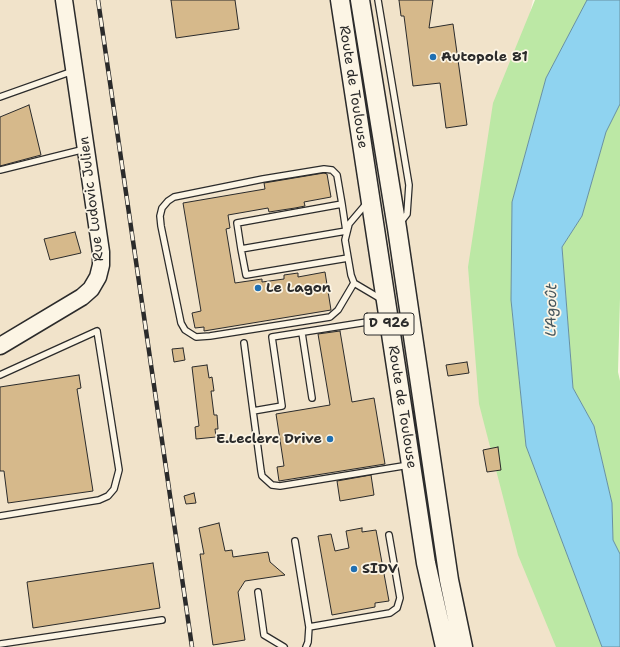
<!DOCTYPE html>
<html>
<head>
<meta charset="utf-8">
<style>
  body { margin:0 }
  canvas { display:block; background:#fcf5e5 }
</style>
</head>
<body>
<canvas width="620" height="647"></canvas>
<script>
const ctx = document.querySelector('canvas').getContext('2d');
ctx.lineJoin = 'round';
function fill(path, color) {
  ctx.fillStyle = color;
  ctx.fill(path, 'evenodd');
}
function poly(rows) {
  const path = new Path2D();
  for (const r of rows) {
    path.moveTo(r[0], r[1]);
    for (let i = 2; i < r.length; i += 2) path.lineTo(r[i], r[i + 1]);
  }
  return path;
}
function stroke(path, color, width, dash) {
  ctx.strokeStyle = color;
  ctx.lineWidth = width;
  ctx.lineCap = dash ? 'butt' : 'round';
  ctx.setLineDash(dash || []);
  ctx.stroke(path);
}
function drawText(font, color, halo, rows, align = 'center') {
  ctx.font = font + ' "Shantell Sans",sans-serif';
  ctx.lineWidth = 3.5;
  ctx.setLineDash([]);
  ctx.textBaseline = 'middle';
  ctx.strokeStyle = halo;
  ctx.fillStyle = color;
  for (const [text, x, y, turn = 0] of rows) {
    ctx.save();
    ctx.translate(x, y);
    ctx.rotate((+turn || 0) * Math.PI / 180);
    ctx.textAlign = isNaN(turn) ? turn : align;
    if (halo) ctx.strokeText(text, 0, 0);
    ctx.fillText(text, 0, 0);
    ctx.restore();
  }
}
const built = poly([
  [0,0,533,0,496,164,506,456,583,647,0,647]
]);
const green = poly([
  [535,0,587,0,546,78,512,202,511,300,526,446,602,647,556,647,518,555,479,404,468,267,493,103],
  [620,104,620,298,618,372,620,381,620,554,613,540,612,503,594,426,573,388,562,247,582,216,606,132]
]);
const water = poly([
  [587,0,620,0,620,104,606,132,582,216,562,247,573,388,594,426,612,503,613,540,620,554,620,647,602,647,526,446,511,300,512,202,546,78,587,0]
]);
const building = poly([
  [171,0,235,0,239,29,176,38,171,0],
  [399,0,433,0,429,28,453,24,467,125,446,128,440,83,413,86,404,16,401,16,399,0],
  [29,105,41,155,0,166,0,117,29,105],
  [324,173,327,174,331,197,304,202,305,206,295,208,269,212,268,208,228,215,230,228,226,229,235,283,262,279,262,282,284,279,284,275,298,273,298,277,325,272,331,310,204,331,204,327,195,328,192,313,201,311,183,203,265,189,264,183,324,173],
  [75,232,81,253,50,260,44,239,75,232],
  [340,331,352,402,374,398,385,464,279,481,277,467,284,466,276,414,330,405,318,334,340,331],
  [183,348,185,360,174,362,172,349,183,348],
  [467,362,469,373,448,376,446,365,467,362],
  [207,365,209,378,212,377,214,391,211,391,214,415,217,415,218,429,215,429,216,437,196,439,195,427,199,426,192,367,207,365],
  [79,375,81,388,77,389,93,491,8,503,4,471,0,471,0,387,79,375],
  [498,447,501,470,487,472,483,450,498,447],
  [371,475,374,495,340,501,337,481,371,475],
  [194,493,196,503,186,504,184,496,194,493],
  [219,523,225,551,232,550,233,557,268,552,270,562,285,575,245,581,238,592,245,640,213,645,200,554,204,554,199,528,219,523],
  [362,528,362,532,376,530,389,601,375,603,375,607,332,615,318,536,331,534,335,551,349,548,346,531,362,528],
  [153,563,160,608,33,628,27,582,153,563]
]);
const lane = poly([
  [378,0,409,185,407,214,400,223],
  [0,97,73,71],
  [0,170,85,149],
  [342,204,337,175,332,170,324,169,263,179,174,197,168,201,162,208,160,216,161,226,181,323,185,330,196,337,210,336,330,317,338,310,354,283],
  [366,204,349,224,345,240,351,275,354,283,381,299],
  [241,249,237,223,342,204,346,231,241,249,246,275,348,258],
  [302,333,312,398],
  [244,343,253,411,282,406,272,337,386,319],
  [0,375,97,331,119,470,114,489,108,496,99,500,0,516],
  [253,411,261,471,262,476,272,485,280,486,409,465],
  [295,541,309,627],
  [258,592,264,635,284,647],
  [0,644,162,620],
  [306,647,308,642,309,627,390,613,397,608,400,598,389,535]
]);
const secondary = poly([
  [0,346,82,297,91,289,98,277,101,265,101,252,64,0]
]);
const primary = poly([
  [340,0,426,563,445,647],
  [360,0,397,228,449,580,463,647]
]);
const rail = poly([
  [98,0,192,647]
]);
const markers = [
  [433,57,4,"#1f6fb2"],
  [258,288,4,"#1f6fb2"],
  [330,439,4,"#1f6fb2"],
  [354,569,4,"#1f6fb2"]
];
const shields = [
  [389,324,50]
];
const shieldNames = [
  ["D 926",389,324]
];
const poiNames = [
  ["Autopole 81",441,57],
  ["Le Lagon",266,288],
  ["E.Leclerc Drive",322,439,"right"],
  ["SIDV",362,569]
];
const streetNames = [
  ["Route de Toulouse",353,87,81],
  ["Rue Ludovic Julien",92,199,-97],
  ["Route de Toulouse",402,407,81]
];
const waterNames = [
  ["L'Agoût",552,310,-89]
];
fill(built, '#f1e3ca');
fill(green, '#bce8a5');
fill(water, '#8fd3f0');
stroke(water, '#6790a1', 1);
fill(building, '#d6b98b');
stroke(building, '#2b2b2b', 1);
stroke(lane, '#2b2b2b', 8);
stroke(secondary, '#2b2b2b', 19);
stroke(primary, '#2b2b2b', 21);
stroke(lane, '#fcf5e5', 5.5);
stroke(secondary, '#fcf5e5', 16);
stroke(primary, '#fcf5e5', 18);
stroke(rail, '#2b2b2b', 4.5);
stroke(rail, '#fcf5e5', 3, [9]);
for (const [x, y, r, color] of markers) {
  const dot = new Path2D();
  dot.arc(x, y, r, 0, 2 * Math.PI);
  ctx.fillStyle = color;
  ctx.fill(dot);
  stroke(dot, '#fcf5e5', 1.5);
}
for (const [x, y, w] of shields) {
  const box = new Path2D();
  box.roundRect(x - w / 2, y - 11, w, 22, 3);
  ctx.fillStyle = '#fcf5e5';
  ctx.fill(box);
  stroke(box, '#2b2b2b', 1);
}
drawText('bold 13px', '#2b2b2b', null, shieldNames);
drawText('bold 14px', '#2b2b2b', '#fcf5e5', poiNames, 'left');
drawText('14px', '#2b2b2b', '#fcf5e5', streetNames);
drawText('italic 15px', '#44555c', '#fcf5e5', waterNames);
</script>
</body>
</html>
